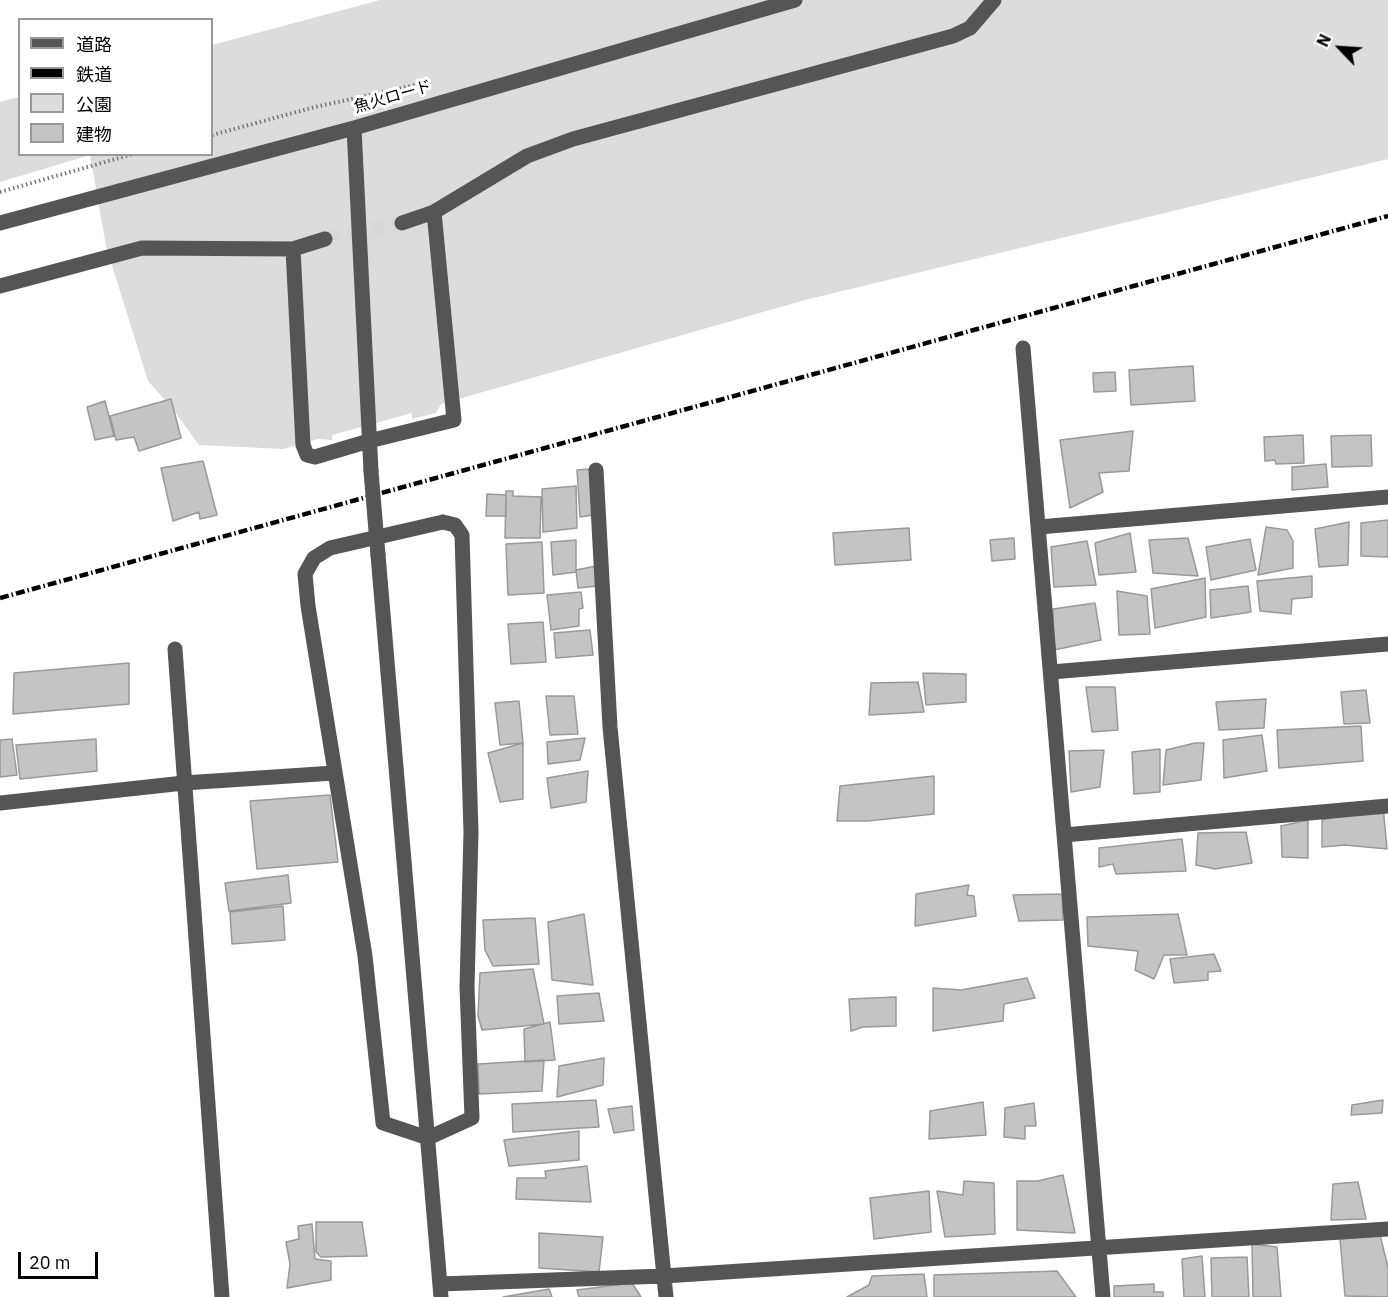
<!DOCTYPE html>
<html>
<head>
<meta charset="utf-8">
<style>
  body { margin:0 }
  #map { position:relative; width:1388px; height:1297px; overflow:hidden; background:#fff; font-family:"IBM Plex Sans","Noto Sans JP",sans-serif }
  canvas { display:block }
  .legend { position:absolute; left:18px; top:18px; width:195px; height:138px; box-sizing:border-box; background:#fff; border:2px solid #999; margin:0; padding:8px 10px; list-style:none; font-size:18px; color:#000 }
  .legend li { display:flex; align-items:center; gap:12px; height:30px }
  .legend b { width:30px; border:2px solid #999 }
  .north { position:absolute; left:1310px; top:18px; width:60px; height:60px; -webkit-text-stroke:4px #fff; paint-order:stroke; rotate:295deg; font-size:16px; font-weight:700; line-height:24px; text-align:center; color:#000 }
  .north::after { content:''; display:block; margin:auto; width:21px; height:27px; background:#000; clip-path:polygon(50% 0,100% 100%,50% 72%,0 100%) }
  .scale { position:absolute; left:18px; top:1252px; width:80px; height:27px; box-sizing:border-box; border:3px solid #000; border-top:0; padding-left:8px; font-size:18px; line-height:21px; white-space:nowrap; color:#000; -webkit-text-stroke:4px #fff; paint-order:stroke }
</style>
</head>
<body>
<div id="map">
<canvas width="1388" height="1297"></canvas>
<ul class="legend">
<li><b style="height:8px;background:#555"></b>道路</li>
<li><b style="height:8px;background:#000"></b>鉄道</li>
<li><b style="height:16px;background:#dcdcdc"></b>公園</li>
<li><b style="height:16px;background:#c4c4c4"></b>建物</li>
</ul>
<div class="north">N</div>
<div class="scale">20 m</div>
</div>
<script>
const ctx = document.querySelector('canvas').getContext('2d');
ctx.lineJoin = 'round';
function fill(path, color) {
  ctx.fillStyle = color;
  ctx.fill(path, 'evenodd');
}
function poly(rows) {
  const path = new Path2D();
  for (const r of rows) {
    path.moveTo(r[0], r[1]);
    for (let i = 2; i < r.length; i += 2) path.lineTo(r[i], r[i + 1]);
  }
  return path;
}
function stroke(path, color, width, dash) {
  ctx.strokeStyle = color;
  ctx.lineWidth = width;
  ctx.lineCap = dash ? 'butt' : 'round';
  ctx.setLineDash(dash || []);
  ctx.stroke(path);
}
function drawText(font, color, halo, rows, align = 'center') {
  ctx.font = font + ' "IBM Plex Sans","Noto Sans JP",sans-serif';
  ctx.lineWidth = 6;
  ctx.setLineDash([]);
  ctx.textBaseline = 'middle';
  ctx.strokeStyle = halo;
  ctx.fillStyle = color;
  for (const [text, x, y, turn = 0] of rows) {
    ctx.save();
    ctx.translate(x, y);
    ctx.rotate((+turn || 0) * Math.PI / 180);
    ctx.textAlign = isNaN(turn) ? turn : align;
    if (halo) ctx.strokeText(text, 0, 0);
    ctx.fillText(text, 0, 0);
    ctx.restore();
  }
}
const green = poly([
  [380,0,1388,0,1388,159,805,300,441,404,436,413,412,419,412,413,332,435,332,440,318,439,283,449,199,445,173,409,148,381,106,246,90,155,0,182,0,102,19,97,20,154,212,154,212,45]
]);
const building = poly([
  [1193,366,1195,401,1131,405,1129,370,1193,366],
  [1115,372,1116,391,1094,392,1093,373,1115,372],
  [171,399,181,438,139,451,134,437,116,440,110,416,171,399],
  [105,401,114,436,95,440,87,407,105,401],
  [1133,431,1129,471,1099,473,1103,492,1070,508,1060,440,1133,431],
  [1303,435,1304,463,1276,464,1275,460,1265,461,1264,437,1303,435],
  [1371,435,1372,466,1332,467,1331,436,1371,435],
  [203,461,217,515,200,519,199,512,173,521,161,468,203,461],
  [1326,464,1328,487,1292,490,1292,467,1326,464],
  [590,469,593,515,580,517,577,470,590,469],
  [576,486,577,528,543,532,542,489,576,486],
  [506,491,513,491,513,496,541,497,540,538,505,538,506,491],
  [487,494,506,495,506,516,486,516,487,494],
  [1388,520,1388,557,1361,556,1361,523,1388,520],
  [1349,522,1348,565,1319,567,1315,529,1349,522],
  [1266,527,1287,530,1293,541,1293,568,1258,575,1266,527],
  [909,528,911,560,835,565,833,533,909,528],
  [1130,533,1136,572,1099,575,1095,543,1130,533],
  [1014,538,1015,559,992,561,990,540,1014,538],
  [1188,538,1198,576,1153,573,1149,540,1188,538],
  [1250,539,1256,570,1211,580,1206,547,1250,539],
  [576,540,576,572,553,575,551,542,576,540],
  [1087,541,1096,585,1054,587,1051,547,1087,541],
  [542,542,544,593,508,595,506,544,542,542],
  [596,566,598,586,578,588,576,570,596,566],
  [1312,576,1312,597,1292,599,1291,614,1260,611,1257,581,1312,576],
  [1205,578,1206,617,1155,628,1151,589,1205,578],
  [1248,586,1251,612,1211,618,1210,590,1248,586],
  [1117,591,1147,596,1150,634,1119,635,1117,591],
  [581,592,583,608,579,609,579,626,551,630,547,595,581,592],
  [1095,603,1101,640,1054,650,1053,609,1095,603],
  [543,622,546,662,511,664,508,624,543,622],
  [590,630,593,655,556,658,554,633,590,630],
  [129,663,129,704,13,714,14,673,129,663],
  [923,673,966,674,966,702,926,705,923,673],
  [918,682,924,712,869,715,871,683,918,682],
  [1086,687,1115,687,1118,730,1092,732,1086,687],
  [1366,690,1370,723,1344,724,1341,692,1366,690],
  [546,696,574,696,578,734,550,735,546,696],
  [1266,699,1264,728,1219,730,1216,702,1266,699],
  [519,701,523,743,500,745,495,703,519,701],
  [1361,726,1363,761,1279,768,1277,730,1361,726],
  [1262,735,1267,771,1224,778,1223,740,1262,735],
  [585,738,580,760,548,764,547,742,585,738],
  [12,739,17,775,0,777,0,740,12,739],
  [96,739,97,771,20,779,16,745,96,739],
  [523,743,523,799,500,802,488,753,523,743],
  [1195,743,1204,743,1201,780,1163,785,1166,750,1195,743],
  [1160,749,1160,792,1134,794,1132,752,1160,749],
  [1104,750,1100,787,1071,792,1069,751,1104,750],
  [588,771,586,802,551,808,547,778,588,771],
  [934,776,934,814,868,821,837,821,840,786,934,776],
  [330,795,338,862,257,869,250,801,330,795],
  [1383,806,1387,849,1345,845,1322,847,1322,820,1383,806],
  [1308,820,1308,858,1282,857,1281,826,1308,820],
  [1246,832,1252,863,1215,869,1196,865,1198,833,1246,832],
  [1182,839,1186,871,1116,874,1113,864,1099,867,1099,848,1182,839],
  [288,875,291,903,229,911,225,883,288,875],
  [969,885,967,895,974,896,976,916,915,926,916,894,969,885],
  [1062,894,1063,920,1019,921,1013,895,1062,894],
  [283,906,285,940,232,944,230,912,283,906],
  [584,914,593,985,552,980,548,922,584,914],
  [1178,914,1187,955,1164,955,1154,979,1135,970,1138,951,1088,946,1087,917,1178,914],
  [535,918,539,964,493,966,485,950,483,920,535,918],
  [1214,954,1221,971,1208,972,1208,980,1174,983,1170,959,1214,954],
  [533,969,544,1024,482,1030,478,1016,480,973,533,969],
  [1027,978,1035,998,1004,1004,1003,1021,933,1031,933,988,961,990,1027,978],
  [599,993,604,1021,559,1024,557,996,599,993],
  [896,997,896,1026,863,1027,851,1031,849,999,896,997],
  [550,1022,555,1060,525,1062,524,1029,550,1022],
  [604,1058,603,1085,557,1097,559,1066,604,1058],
  [544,1060,542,1091,479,1094,478,1064,544,1060],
  [596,1100,599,1127,513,1132,512,1104,596,1100],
  [1383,1100,1382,1113,1351,1115,1352,1105,1383,1100],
  [983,1102,986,1135,929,1139,930,1111,983,1102],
  [1034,1103,1036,1126,1025,1126,1025,1139,1004,1137,1005,1108,1034,1103],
  [632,1106,634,1130,614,1133,608,1109,632,1106],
  [579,1131,579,1160,509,1166,504,1140,579,1131],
  [587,1166,591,1202,516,1199,517,1178,546,1178,545,1171,587,1166],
  [1063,1175,1075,1233,1017,1230,1017,1181,1038,1181,1063,1175],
  [964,1181,994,1183,995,1234,945,1237,937,1191,963,1195,964,1181],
  [1358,1182,1366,1219,1331,1220,1333,1184,1358,1182],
  [929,1191,931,1232,874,1239,870,1198,929,1191],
  [316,1222,362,1222,367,1256,321,1257,316,1252,316,1222],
  [312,1224,315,1259,331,1261,331,1280,287,1288,290,1264,286,1242,299,1239,298,1226,312,1224],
  [539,1233,603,1237,599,1272,539,1268,539,1233],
  [1380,1235,1388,1267,1388,1297,1345,1296,1340,1239,1380,1235],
  [1252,1244,1277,1247,1281,1297,1253,1297,1252,1244],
  [1202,1256,1205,1297,1184,1297,1182,1259,1202,1256],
  [1247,1257,1249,1297,1212,1297,1211,1258,1247,1257],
  [1057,1271,1076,1297,934,1297,934,1275,1057,1271],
  [924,1274,927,1297,847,1297,869,1285,872,1276,924,1274],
  [632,1283,641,1297,579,1297,577,1290,632,1283],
  [1154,1284,1154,1292,1163,1292,1163,1297,1114,1297,1114,1286,1154,1284],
  [549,1289,552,1297,503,1297,549,1289]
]);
const minorTunnel = poly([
  [325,239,402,223]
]);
const path = poly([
  [212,135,315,107,429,82],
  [0,192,133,154]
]);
const minor = poly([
  [354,128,371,471],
  [0,223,354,128,795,0],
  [402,223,434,212,527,156,573,139,953,36,970,28,994,0],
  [293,249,303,445,307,455,315,457,369,441,454,420,434,212],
  [0,286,142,248,293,249,325,239],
  [1023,348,1103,1297],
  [596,470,610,727,666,1297],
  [443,522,455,525,462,535,471,832,467,987,472,1118,428,1138,383,1123,365,956,308,606,305,574,314,558,330,548,443,522],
  [1039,527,1388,497],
  [378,555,441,1297],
  [175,649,222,1297],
  [1051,672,1388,644],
  [0,803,184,783,334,773],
  [1064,835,1388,806],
  [440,1284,664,1276,1388,1229]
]);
const rail = poly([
  [0,598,1388,216]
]);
const minorBridge = poly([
  [371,471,378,555]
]);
const streetNames = [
  ["魚火ロード",393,97,-16]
];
fill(green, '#dcdcdc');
fill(building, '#c4c4c4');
stroke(building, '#999', 1.5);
stroke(minorTunnel, '#d9d9d9', 15, [15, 8]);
stroke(path, '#777', 4, [1.5, 3]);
stroke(minor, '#555', 15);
stroke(rail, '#000', 4.5, [9, 3, 1.5, 3]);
stroke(minorBridge, '#555', 15);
drawText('16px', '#000', '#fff', streetNames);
</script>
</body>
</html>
